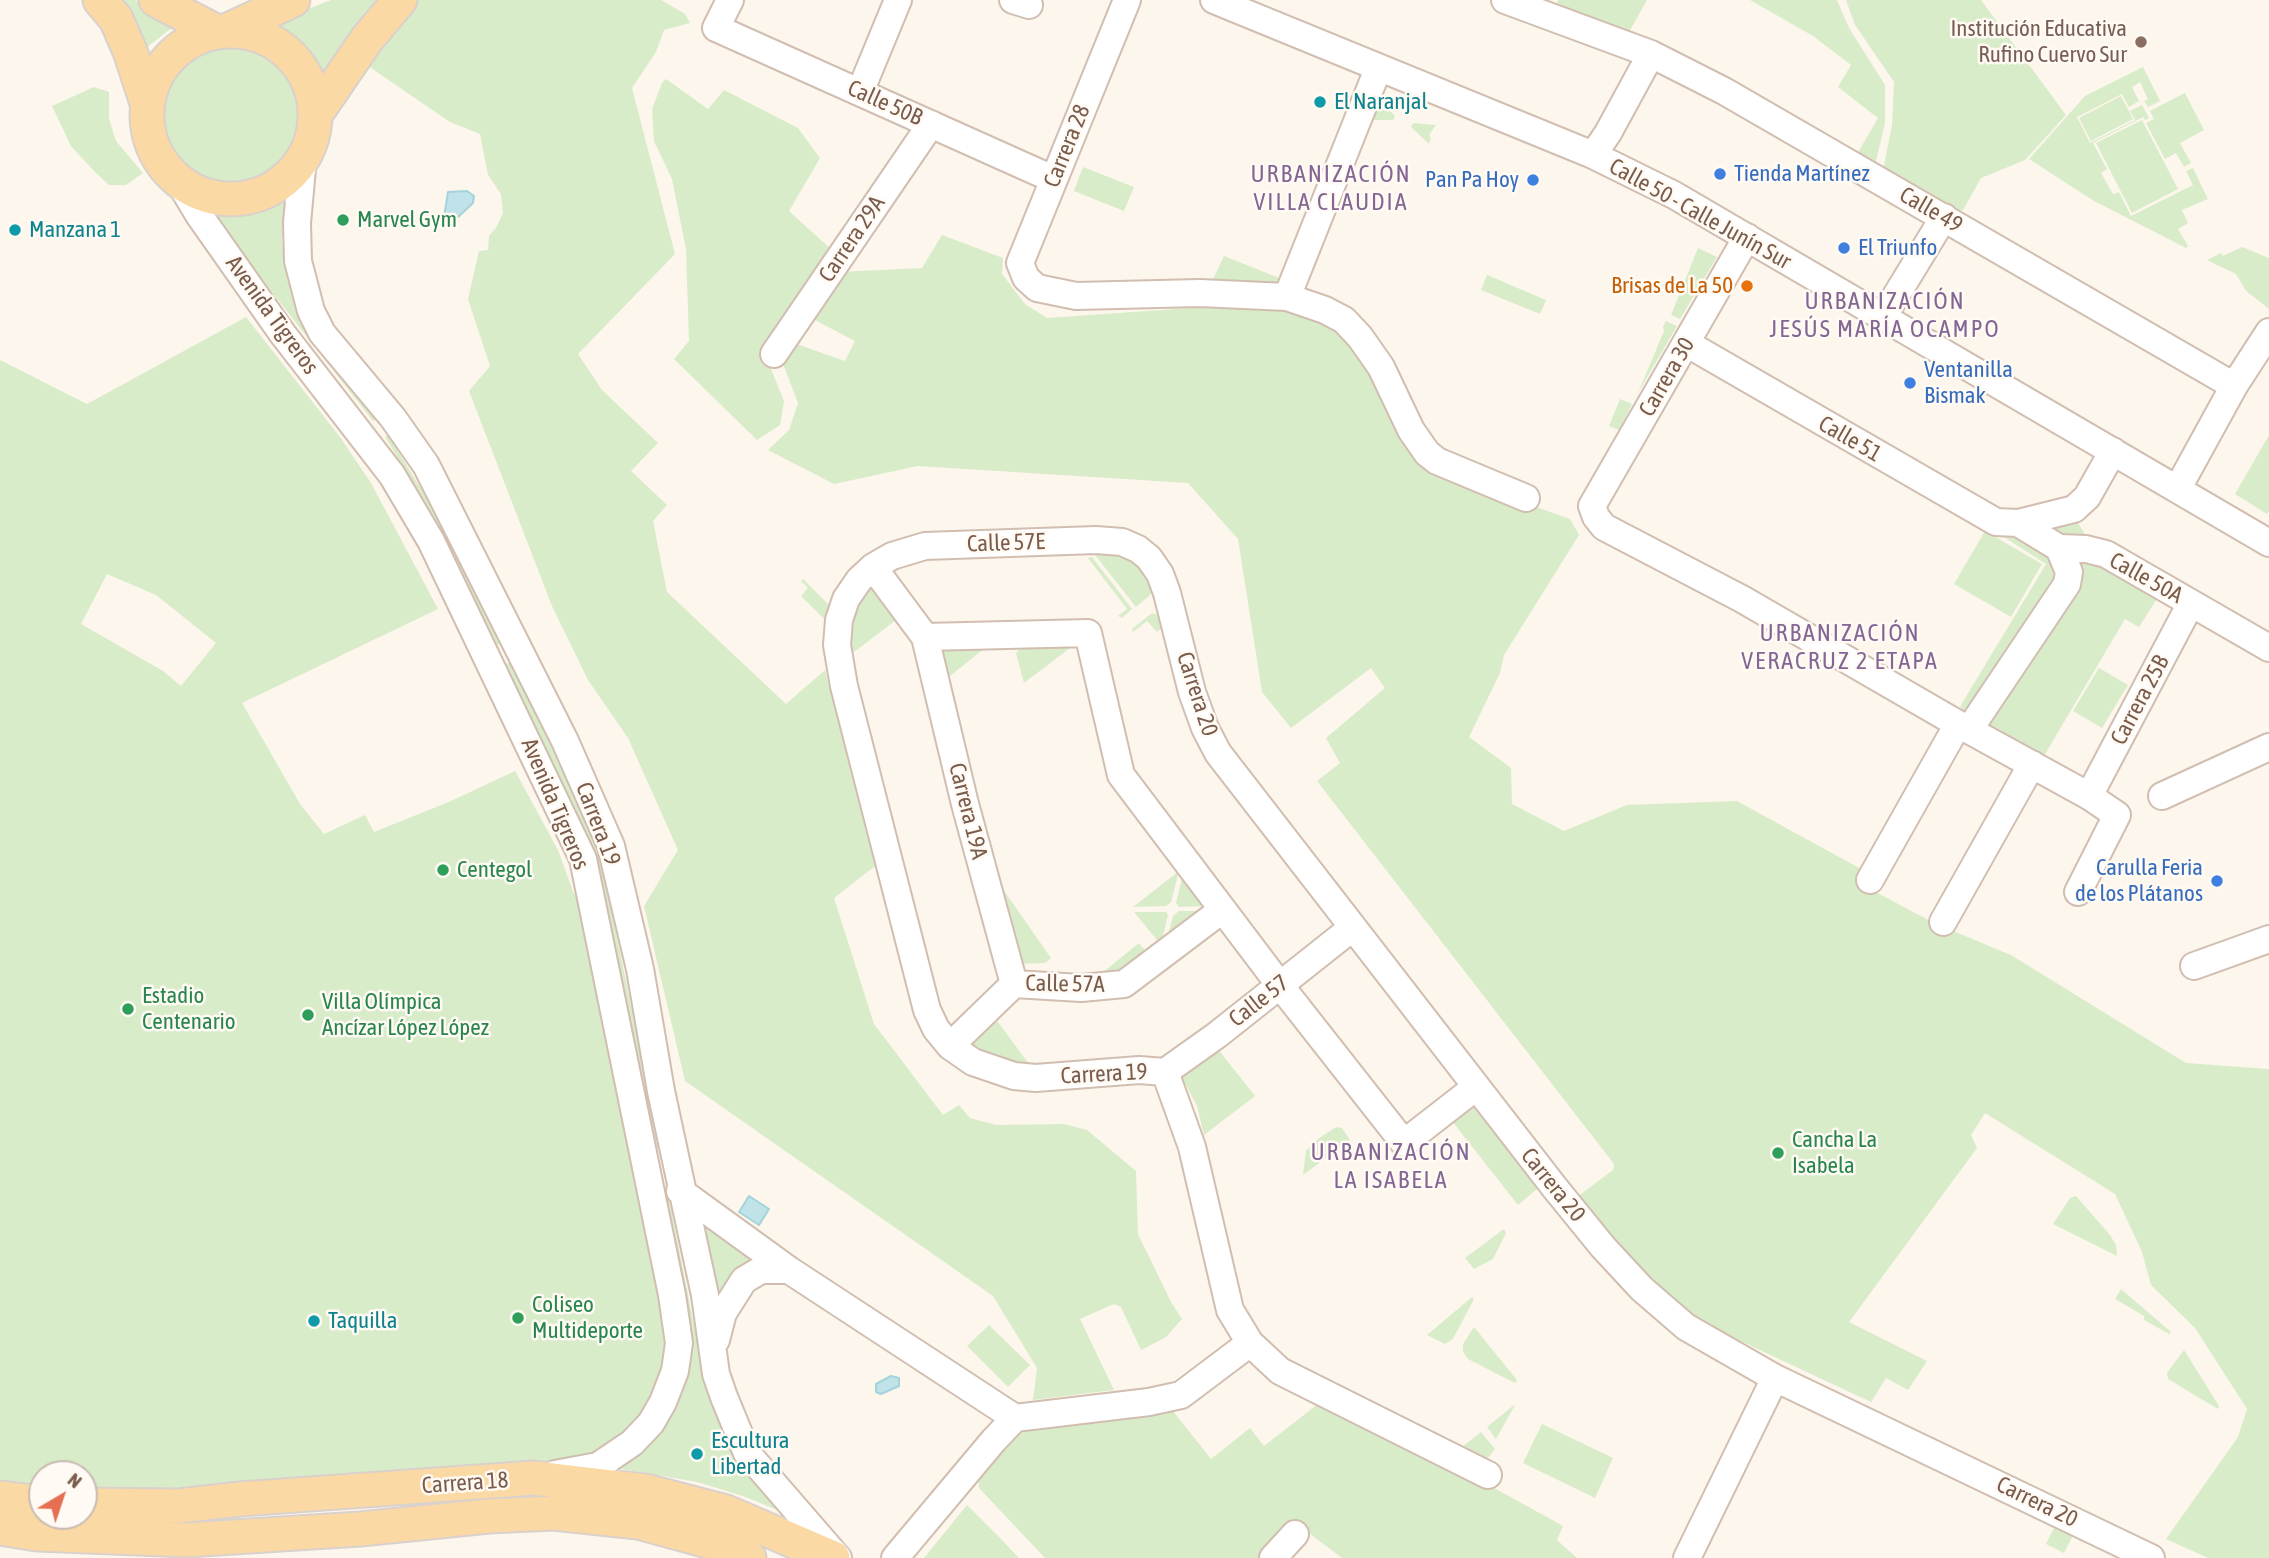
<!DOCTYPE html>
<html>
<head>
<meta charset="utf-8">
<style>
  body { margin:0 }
  #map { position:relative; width:2269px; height:1558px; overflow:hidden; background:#fdf6ec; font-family:"Asap Condensed",sans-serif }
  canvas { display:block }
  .north { position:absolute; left:28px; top:1460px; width:70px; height:70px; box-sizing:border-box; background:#fffaf3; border:2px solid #cabbb1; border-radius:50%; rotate:39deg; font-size:19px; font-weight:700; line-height:28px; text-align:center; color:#7a5c4d }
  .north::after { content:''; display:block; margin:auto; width:24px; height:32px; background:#e76f51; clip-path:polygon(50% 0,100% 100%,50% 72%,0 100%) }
</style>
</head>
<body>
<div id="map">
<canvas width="2269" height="1558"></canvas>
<div class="north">N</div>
</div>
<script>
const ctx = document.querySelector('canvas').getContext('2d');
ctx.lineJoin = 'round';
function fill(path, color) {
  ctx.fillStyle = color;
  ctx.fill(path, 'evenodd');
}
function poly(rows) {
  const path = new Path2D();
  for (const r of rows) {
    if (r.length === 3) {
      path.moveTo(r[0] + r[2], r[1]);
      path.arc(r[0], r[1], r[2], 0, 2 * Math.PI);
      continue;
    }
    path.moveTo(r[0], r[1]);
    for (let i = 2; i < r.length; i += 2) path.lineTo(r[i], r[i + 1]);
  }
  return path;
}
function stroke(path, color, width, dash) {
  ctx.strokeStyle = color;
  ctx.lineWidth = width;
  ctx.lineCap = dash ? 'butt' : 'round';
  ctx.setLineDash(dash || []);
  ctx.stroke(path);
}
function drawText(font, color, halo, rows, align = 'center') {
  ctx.font = font + ' "Asap Condensed",sans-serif';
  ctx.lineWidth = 5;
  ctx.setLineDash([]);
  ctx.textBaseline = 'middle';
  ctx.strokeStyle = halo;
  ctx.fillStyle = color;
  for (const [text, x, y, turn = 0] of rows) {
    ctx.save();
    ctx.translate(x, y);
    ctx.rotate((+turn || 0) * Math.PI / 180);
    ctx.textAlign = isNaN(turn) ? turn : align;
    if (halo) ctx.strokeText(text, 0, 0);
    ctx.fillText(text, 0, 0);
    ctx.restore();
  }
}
const green = poly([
  [114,0,135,0,178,23,141,52],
  [331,0,381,0,322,75,314,59,301,45,269,24],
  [416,0,661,0,685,14,690,23,664,30,656,52,632,88,675,254,578,354,602,390,658,443,631,471,667,505,653,521,667,592,786,704,825,670,875,866,834,898,874,1024,943,1115,959,1105,970,1118,996,1125,1064,1124,1087,1130,1136,1171,1138,1234,1171,1302,1182,1319,1166,1337,1141,1350,1121,1307,1114,1304,1080,1319,1114,1390,1033,1400,1037,1368,993,1296,685,1081,644,906,678,850,628,738,588,680,552,606,469,391,490,366,468,299,479,251,488,250,489,236,496,228,503,213,501,194,488,175,480,134,450,122,368,66,394,21],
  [1558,0,1647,0,1624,41,1554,12],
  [1750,0,1837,0,1849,28,1885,85,1885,123,1875,165,1857,154,1878,118,1838,87,1851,65,1813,36],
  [1846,0,1981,0,2066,115,2025,160,1981,178,1963,210,1955,210,1883,170,1892,125,1894,82,1855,25],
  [231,115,71],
  [2143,67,2160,101,2148,107,2144,101,2148,99,2140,82,2132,87,2139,101,2129,107,2122,94,2077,117,2090,143,2135,120,2130,111,2142,105,2149,118,2145,120,2143,117,2093,143,2107,169,2101,173,2113,194,2119,192,2131,216,2193,185,2186,171,2193,168,2208,199,2182,210,2188,223,2178,229,2188,246,2186,248,2094,201,2029,159,2085,96],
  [666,79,708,109,724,90,798,128,820,158,789,211,833,251,763,349,784,401,780,425,757,440,674,359,689,341,686,249,672,179,654,141,652,109,662,83],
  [94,87,109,92,109,119,116,141,143,173,126,185,109,185,93,170,71,146,52,106],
  [2185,93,2204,130,2180,143,2191,163,2184,167,2176,153,2165,159,2146,123,2154,119,2150,111],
  [2121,96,2133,119,2091,141,2079,118],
  [1377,100,1380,100,1395,116,1393,120,1369,120,1371,113,1375,113,1377,108,1375,105],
  [2142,120,2178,189,2132,213,2096,143],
  [1413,123,1436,125,1429,135,1431,138,1429,144,1411,127],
  [1083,167,1134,187,1124,211,1074,191],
  [285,200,282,239,284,260,295,304,306,323,378,418,373,421,209,212,244,213],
  [942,235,1003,258,1002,274,1025,304,1047,318,1263,303,1303,312,1341,332,1437,471,1570,519,1579,535,1504,655,1500,673,1469,737,1511,768,1512,804,1564,831,1627,805,1737,801,1861,869,1870,889,1934,923,2011,955,2186,1063,2269,1069,2269,1558,2208,1558,2166,1539,2238,1437,2247,1409,2195,1328,2151,1285,2142,1252,2115,1194,1985,1113,1971,1135,1977,1148,1849,1322,1927,1361,1908,1390,1886,1378,1871,1402,1704,1324,1645,1274,1577,1197,1613,1170,1614,1164,1317,781,1340,763,1326,738,1385,688,1371,668,1291,728,1262,692,1238,539,1188,483,918,466,834,484,768,450,789,430,798,403,780,356,788,341,845,361,855,341,809,317,840,272,922,268],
  [2242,247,2269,258,2269,309,2246,291,2236,274,2207,260,2221,253,2223,256],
  [1698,248,1717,257,1680,319,1671,315],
  [1224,256,1284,280,1282,285,1217,283,1213,279],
  [1487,275,1546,300,1540,314,1481,290],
  [246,317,340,437,371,483,438,609,242,703,300,804,324,834,365,815,374,832,451,801,515,771,558,850,574,894,588,889,672,1295,663,1402,598,1466,375,1480,124,1492,84,1490,84,1474,42,1474,42,1487,0,1481,0,360,87,404],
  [107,574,156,595,216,643,181,686,163,671,81,624],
  [1666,321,1677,326,1638,393,1664,331,1663,327],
  [1620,399,1632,404,1619,430,1609,426],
  [388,435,450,536,501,644,496,645,442,530,385,437],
  [2269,435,2269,511,2267,514,2235,494],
  [2078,523,2089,541,2158,597,2139,627,2125,619,2044,756,2033,756,1960,715,1961,705,2046,564,2004,537],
  [1985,531,2042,564,2011,617,1954,584],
  [1109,553,1124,556,1140,567,1149,581,1153,589,1149,596,1136,607,1095,555],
  [1092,557,1132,609,1122,618,1118,616,1127,609,1088,558],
  [803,579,830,606,827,622,801,596,808,588,801,581],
  [873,585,900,617,854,652,850,649,855,616,864,597],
  [1152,613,1159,615,1162,628,1157,632,1147,621,1133,632,1132,629],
  [938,644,990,644,945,680],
  [1074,645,1024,683,1016,653,1022,647],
  [511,662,584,815,600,856,661,1148,655,1149,588,841,506,664],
  [2099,668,2128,685,2102,728,2073,711],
  [1179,871,1171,902,1166,906,1133,907],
  [1183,874,1208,906,1179,907,1176,903],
  [993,875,1051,958,1045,963,1017,964],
  [1179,911,1207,911,1166,943,1173,916],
  [1134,912,1166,912,1168,915,1161,945],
  [1139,943,1147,953,1124,978,1096,978],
  [994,1021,998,1022,1029,1064,1014,1062,984,1051,971,1044,970,1040],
  [1217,1048,1255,1096,1204,1135,1197,1106,1186,1085,1180,1079,1181,1074],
  [1468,1106,1473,1107,1536,1184,1537,1189,1518,1205,1452,1121],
  [1336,1127,1342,1128,1350,1140,1303,1175,1306,1151,1318,1139],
  [2076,1196,2110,1235,2116,1245,2117,1256,2053,1224,2070,1198],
  [669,1198,706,1386,714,1409,728,1438,792,1516,743,1496,697,1482,616,1468,672,1410,662,1200],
  [704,1224,756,1260,719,1300,701,1228],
  [1504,1229,1506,1233,1493,1259,1474,1269,1465,1258],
  [2121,1289,2171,1332,2169,1334,2144,1320,2144,1316,2115,1299],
  [1472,1297,1474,1299,1453,1339,1445,1344,1427,1335],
  [989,1325,1030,1365,1008,1387,967,1346],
  [1474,1327,1517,1380,1515,1383,1468,1359,1463,1352,1463,1344],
  [2184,1350,2219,1406,2218,1409,2168,1379,2167,1373],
  [1318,1404,1478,1479,1563,1526,1557,1540,1577,1558,1342,1558,1297,1524,1263,1558,1045,1558,979,1488,978,1473,1014,1435,1028,1431,1173,1411,1211,1459,1250,1428,1264,1446],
  [1514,1405,1515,1405,1496,1439,1487,1427],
  [1542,1424,1613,1458,1595,1498,1523,1463],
  [1481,1432,1495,1449,1489,1457,1485,1459,1463,1448,1463,1446],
  [967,1505,999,1537,1019,1558,924,1558],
  [2055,1526,2073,1535,2064,1553,2046,1544]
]);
const water = poly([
  [467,191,474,196,473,203,457,218,444,217,448,192,467,191],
  [749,1196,769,1209,759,1225,739,1212,749,1196],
  [891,1376,899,1378,899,1386,881,1394,876,1392,876,1384,891,1376]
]);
const minor = poly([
  [730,0,716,28,1053,179],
  [1013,0,1029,5],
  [1127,0,1020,263,1026,278,1037,288,1076,296,1200,293,1287,297,1325,310,1344,320,1360,337,1381,367,1411,430,1427,453,1437,461,1526,498],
  [1214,0,1593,155,1674,195,2269,543],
  [1505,0,1651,54,1724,91,2234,386],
  [860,92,898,0],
  [1593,155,1608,133,1651,54],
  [303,158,297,223,298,261,311,311,322,333,393,418,426,465,565,741,611,846,640,969,661,1091,705,1295,716,1374,724,1397,747,1453,838,1558],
  [178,180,199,215,282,333,392,475,431,541,583,859,672,1295,679,1343,675,1371,663,1402,651,1423,632,1443,598,1466,555,1474],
  [1747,237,1592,506,1596,517,1604,527,1742,599,1958,724,2089,796,2117,815,2078,892],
  [1287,297,1378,69],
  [1883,317,1944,217],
  [1686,343,1996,522,2018,523,2074,509,2087,497,2113,451],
  [774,354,931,124],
  [2178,488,2234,386,2269,332],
  [2018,523,2059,548,2086,549,2106,554,2269,648],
  [873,567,925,637,1088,633,1121,775,1279,984,1404,1143,1476,1087],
  [925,637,965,804,1014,984],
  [1969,730,2067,584,2069,572,2059,548],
  [2089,796,2191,603],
  [2162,796,2269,747],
  [1870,880,1958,724],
  [1943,922,2032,764],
  [2194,966,2269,939],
  [950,1046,1014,984,1081,988,1124,984,1222,910],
  [1165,1072,1139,1070,1036,1078,1014,1076,973,1062,950,1046,936,1029,927,1010,844,686,837,645,839,620,846,599,859,580,873,567,892,556,925,546,1096,540,1122,542,1138,549,1149,558,1160,574,1167,593,1192,692,1205,728,1218,753,1555,1188,1603,1247,1642,1289,1686,1327,1775,1378,2151,1558],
  [1165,1072,1192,1147,1230,1310,1250,1343,1280,1371,1488,1475],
  [1165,1072,1217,1035,1352,928],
  [680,1191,789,1270,1015,1418],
  [716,1340,723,1313,744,1280,761,1270,789,1270],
  [895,1558,994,1440,1015,1418,1149,1402,1181,1395,1250,1343],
  [1273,1558,1295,1534],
  [1687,1558,1775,1378]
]);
const major = poly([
  [100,0,116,19,130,51,147,103],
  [156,0,217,32],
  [226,31,293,0],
  [231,115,84],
  [315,115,367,39,400,0],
  [0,1498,42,1503],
  [84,1505,179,1506,240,1499,534,1478,645,1491,726,1512,833,1558],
  [0,1528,37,1534,187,1540,360,1529,489,1516,554,1513,638,1522,715,1543,749,1558]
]);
const markers = [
  [2141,42,7,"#8d6e63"],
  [1320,102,7,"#0f9aa8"],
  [1720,174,7,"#3f7fe0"],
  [1533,180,7,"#3f7fe0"],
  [343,220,7,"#2e9e5b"],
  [15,230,7,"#0f9aa8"],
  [1844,248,7,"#3f7fe0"],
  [1747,286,7,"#e8710a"],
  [1910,383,7,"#3f7fe0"],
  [443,870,7,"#2e9e5b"],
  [2217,881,7,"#3f7fe0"],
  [128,1009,7,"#2e9e5b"],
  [308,1015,7,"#2e9e5b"],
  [1778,1153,7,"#2e9e5b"],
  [518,1318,7,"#2e9e5b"],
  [314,1321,7,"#0f9aa8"],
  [697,1454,7,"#0f9aa8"]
];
const educationNames = [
  ["Institución Educativa",2127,29],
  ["Rufino Cuervo Sur",2127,55]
];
const cultureNames = [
  ["El Naranjal",1334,102],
  ["Manzana 1",29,230],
  ["Taquilla",328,1321],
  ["Escultura",711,1441],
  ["Libertad",711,1467]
];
const streetNames = [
  ["Calle 50B",885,103,24],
  ["Carrera 28",1067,146,-68],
  ["Calle 49",1931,210,30],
  ["Calle 50 - Calle Junín Sur",1700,214,29],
  ["Carrera 29A",852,239,-56],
  ["Avenida Tigreros",272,315,54],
  ["Carrera 30",1667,377,-60],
  ["Calle 51",1850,439,30],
  ["Calle 57E",1006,543,-2],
  ["Calle 50A",2146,578,29],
  ["Carrera 20",1197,694,72],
  ["Carrera 25B",2140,700,-62],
  ["Avenida Tigreros",555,804,67],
  ["Carrera 19A",968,811,76],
  ["Carrera 19",598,824,69],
  ["Calle 57A",1065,984,1],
  ["Calle 57",1259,1001,-38],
  ["Carrera 19",1104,1074,-3],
  ["Carrera 20",1553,1185,51],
  ["Carrera 18",465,1483,-4],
  ["Carrera 20",2037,1502,26]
];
const shopNames = [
  ["Tienda Martínez",1734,174],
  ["Pan Pa Hoy",1519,180,"right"],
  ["El Triunfo",1858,248],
  ["Ventanilla",1924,370],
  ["Bismak",1924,396],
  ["Carulla Feria",2203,868,"right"],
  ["de los Plátanos",2203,894,"right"]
];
const leisureNames = [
  ["Marvel Gym",357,220],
  ["Centegol",457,870],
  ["Estadio",142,996],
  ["Centenario",142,1022],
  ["Villa Olímpica",322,1002],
  ["Ancízar López López",322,1028],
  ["Cancha La",1792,1140],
  ["Isabela",1792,1166],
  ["Coliseo",532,1305],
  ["Multideporte",532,1331]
];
const foodNames = [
  ["Brisas de La 50",1733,286]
];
const neighbourhoodNames = [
  ["URBANIZACIÓN",1331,174],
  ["VILLA CLAUDIA",1331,202],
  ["URBANIZACIÓN",1885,301],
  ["JESÚS MARÍA OCAMPO",1885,329],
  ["URBANIZACIÓN",1840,633],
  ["VERACRUZ 2 ETAPA",1840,661],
  ["URBANIZACIÓN",1391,1152],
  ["LA ISABELA",1391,1180]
];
fill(green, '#d8ecc9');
fill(water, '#bfe3e8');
stroke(water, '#a5d3da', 2);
stroke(minor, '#d1beb0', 30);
stroke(major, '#dad1cd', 37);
stroke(minor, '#fff', 26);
stroke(major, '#fbd9a5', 33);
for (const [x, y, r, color] of markers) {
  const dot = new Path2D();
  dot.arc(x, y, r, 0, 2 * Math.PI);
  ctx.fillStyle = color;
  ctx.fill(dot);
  stroke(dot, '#fffaf3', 2.5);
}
drawText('23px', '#785e54', '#fffaf3', educationNames, 'right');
drawText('23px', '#0d838f', '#fffaf3', cultureNames, 'left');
drawText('23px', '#7a5c4d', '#fffaf3', streetNames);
drawText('23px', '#366cbe', '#fffaf3', shopNames, 'left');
drawText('23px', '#27864d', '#fffaf3', leisureNames, 'left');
drawText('23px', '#c56008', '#fffaf3', foodNames, 'right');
ctx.letterSpacing = '2px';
drawText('24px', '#846695', '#fffaf3', neighbourhoodNames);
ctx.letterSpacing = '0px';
</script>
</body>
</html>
